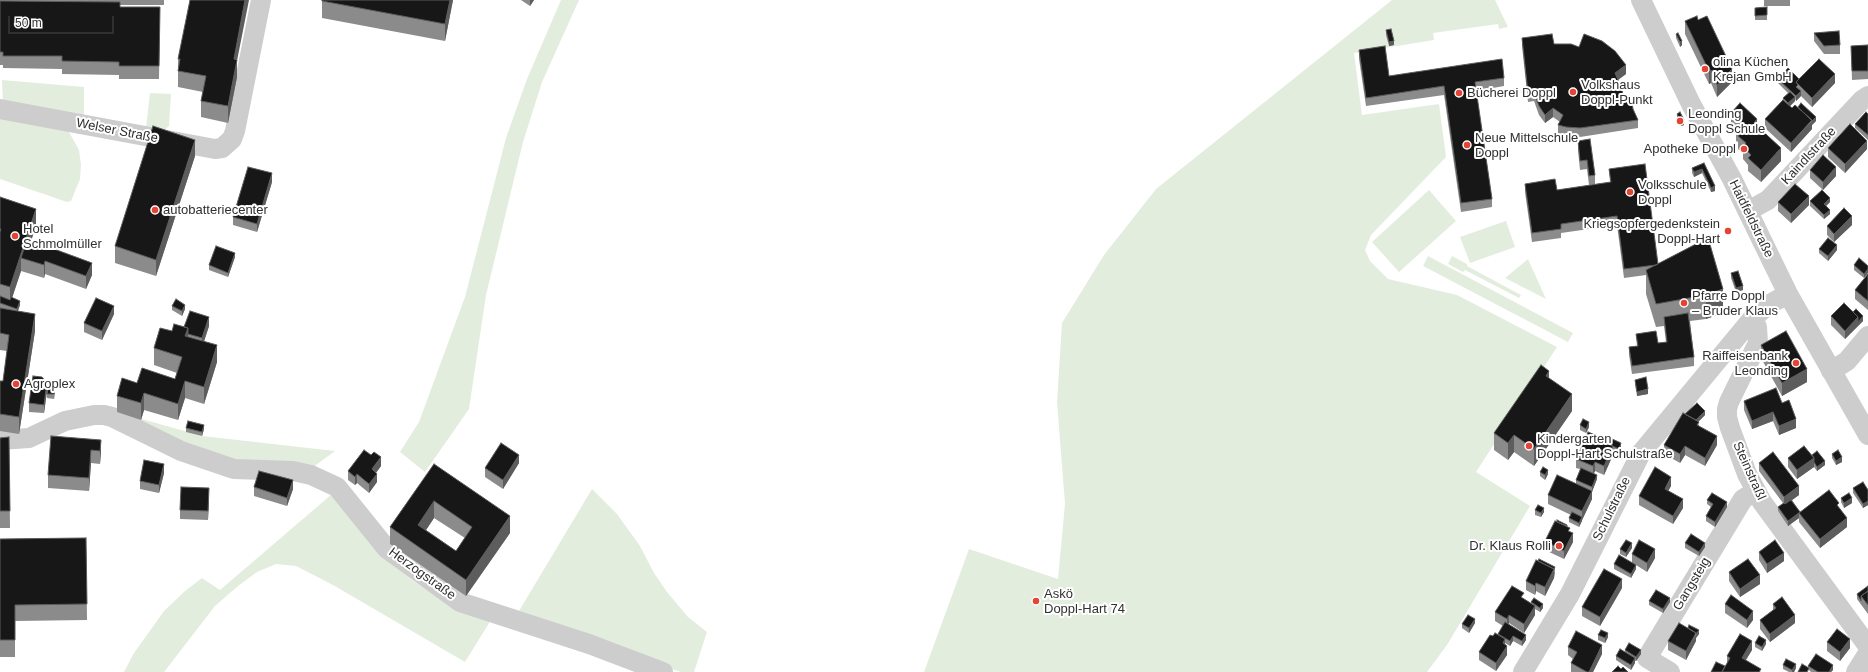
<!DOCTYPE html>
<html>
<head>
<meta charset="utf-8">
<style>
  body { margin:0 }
  #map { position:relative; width:1868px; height:672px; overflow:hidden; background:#fff; font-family:Helvetica,sans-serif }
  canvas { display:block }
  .scale { position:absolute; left:8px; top:16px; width:106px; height:18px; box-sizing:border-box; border:2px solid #303030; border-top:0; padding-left:5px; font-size:12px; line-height:14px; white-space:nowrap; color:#303030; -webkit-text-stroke:3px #fff; paint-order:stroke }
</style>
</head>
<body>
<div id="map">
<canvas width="1868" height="672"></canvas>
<div class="scale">50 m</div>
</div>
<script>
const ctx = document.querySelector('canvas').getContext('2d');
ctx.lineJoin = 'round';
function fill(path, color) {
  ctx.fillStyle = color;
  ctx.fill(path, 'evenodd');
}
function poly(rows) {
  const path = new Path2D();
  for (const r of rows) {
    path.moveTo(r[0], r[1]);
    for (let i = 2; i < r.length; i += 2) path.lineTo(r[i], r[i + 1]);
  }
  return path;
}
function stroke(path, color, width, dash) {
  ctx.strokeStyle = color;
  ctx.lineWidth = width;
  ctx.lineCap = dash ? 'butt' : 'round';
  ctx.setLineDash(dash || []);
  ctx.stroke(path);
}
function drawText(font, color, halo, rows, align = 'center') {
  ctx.font = font + ' Helvetica,sans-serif';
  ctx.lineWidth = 4;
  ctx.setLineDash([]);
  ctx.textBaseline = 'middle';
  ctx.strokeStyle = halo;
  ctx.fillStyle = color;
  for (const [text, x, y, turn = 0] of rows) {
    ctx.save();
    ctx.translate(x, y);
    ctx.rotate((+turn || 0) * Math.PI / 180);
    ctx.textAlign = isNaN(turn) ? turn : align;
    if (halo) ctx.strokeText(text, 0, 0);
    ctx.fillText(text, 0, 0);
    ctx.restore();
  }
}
const green = poly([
  [561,0,579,0,542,82,523,142,486,295,469,409,425,472,400,452,419,422,465,297,506,138,527,79],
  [1392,0,1495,0,1508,27,1499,29,1498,24,1433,33,1434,40,1354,53,1362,115,1439,104,1446,157,1371,235,1365,250,1370,261,1388,279,1457,295,1557,347,1476,472,1530,506,1447,645,1427,672,924,672,969,549,1058,579,1065,504,1057,402,1062,323,1104,255,1156,189],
  [2,80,84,87,84,117,3,103],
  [150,93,171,94,169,126,163,131,146,128],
  [0,116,66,129,69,132,79,150,81,165,80,179,71,201,67,202,0,179],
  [1429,190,1456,221,1399,272,1372,242],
  [1506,221,1515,247,1470,263,1460,237],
  [1428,256,1573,333,1568,342,1423,266],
  [1452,256,1467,264,1467,266,1521,295,1519,298,1465,270,1463,272,1448,264],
  [1528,259,1546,299,1505,278],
  [117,412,202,436,335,451,312,468,222,461],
  [592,489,617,514,640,546,654,573,667,592,688,617,707,632,694,672,681,672,516,616],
  [332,494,385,558,412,580,442,600,491,620,465,662,333,585,296,566,276,564,257,572,238,586,215,606,164,672,124,672,134,653,164,611,185,591,202,578,220,590]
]);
const minor = poly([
  [1641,0,1691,104,1732,179,1788,294,1868,435],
  [0,109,215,149,222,148,232,139,235,131,261,0],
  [1748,211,1768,200,1862,100,1868,96],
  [1751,320,1757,327,1758,343,1729,402,1727,409,1727,417,1730,428,1747,474,1762,502,1868,646],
  [1831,371,1847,361,1868,336],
  [0,440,29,438,65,421,94,415,104,415,112,417,181,451,234,469,293,471,311,475,337,487,387,549,460,602,589,644,663,672],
  [1523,672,1570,594,1641,453,1751,320,1768,305,1788,294],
  [1670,672,1647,658,1743,499,1756,491],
  [1856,672,1868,653]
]);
const wall = poly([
  [0,0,164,0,164,5,120,5,120,7,160,7,159,79,119,79,119,75,62,74,62,69,3,68,3,65,0,65],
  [322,0,453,0,445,41,322,18],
  [521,0,534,0,530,6],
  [1764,0,1790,0,1790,6,1764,6],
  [1767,7,1767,20,1755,20,1755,8],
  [1685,21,1732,82,1717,97,1711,83,1709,84,1685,34],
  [1386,30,1394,45,1389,46,1386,35],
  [1814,33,1840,45,1840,54,1824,54,1814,41],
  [1676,34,1682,45,1680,47,1676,38],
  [1522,38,1554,44,1626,74,1618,80,1623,97,1633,109,1638,120,1638,128,1580,137,1566,136,1558,134,1558,125,1560,122,1553,117,1545,123,1539,115,1534,101,1528,102,1522,46],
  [1868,45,1868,79,1852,80,1851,46],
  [1359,50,1389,76,1504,78,1504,86,1476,91,1492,199,1492,207,1461,212,1444,95,1366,106,1359,59],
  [178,59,237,60,237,77,228,123,201,117,201,101,203,92,178,87],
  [1778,79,1799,79,1835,83,1812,107,1801,96,1796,101,1795,99,1795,101,1790,106,1792,108,1816,121,1812,125,1812,129,1791,152,1765,128,1765,119,1783,100,1783,98,1788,93,1778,83],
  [1731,113,1757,126,1781,161,1761,182,1748,171,1748,165,1743,159,1743,153,1738,149,1738,142,1736,141,1736,131,1731,126],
  [1677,114,1684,125,1681,126,1677,118],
  [1868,114,1868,140,1855,128,1855,124],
  [1578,141,1595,175,1595,184,1589,185,1587,169,1580,170,1578,150],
  [1828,148,1867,149,1845,173,1828,157],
  [195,156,156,276,115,263,115,246],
  [1704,163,1715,191,1711,192,1702,173,1694,177,1692,173,1692,168],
  [1609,169,1658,264,1696,244,1723,313,1706,319,1690,321,1694,357,1694,366,1632,374,1629,355,1629,347,1637,346,1636,334,1658,343,1666,342,1664,326,1656,327,1646,294,1646,275,1624,278,1617,225,1561,233,1561,238,1532,242,1525,192,1525,184,1557,190,1610,182],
  [1810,170,1836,176,1823,190,1810,178],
  [272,182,257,232,233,225,233,217],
  [0,197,36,226,31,241,92,275,86,289,45,274,44,278,21,271,12,298,20,305,18,311,35,331,19,434,0,431,0,381,3,381,7,351,0,350],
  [1810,201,1830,202,1826,206,1830,214,1824,219,1810,206],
  [1778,202,1809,205,1791,223,1778,211],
  [1852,225,1834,242,1827,235,1827,226],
  [1819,249,1837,250,1828,261,1819,253],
  [235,257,228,277,209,270,209,265],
  [1854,265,1868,266,1864,278,1854,270],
  [1731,273,1743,290,1736,292,1731,278],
  [1868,274,1868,310,1855,299,1855,290],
  [172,306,185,309,182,316,172,310],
  [1853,312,1863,321,1845,339,1831,325,1831,316],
  [114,314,102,340,84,332,84,323],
  [209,326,204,342,217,362,204,404,185,398,178,420,144,410,141,420,117,412,117,396,137,383,175,379,177,373,154,365,154,348,172,331,184,327],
  [1761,345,1807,382,1782,396,1761,358],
  [1549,378,1572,411,1534,466,1514,452,1508,460,1494,450,1494,433],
  [1635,380,1648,394,1637,396,1635,384],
  [55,389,54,399,47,398,47,394],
  [47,391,44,413,29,412,29,403],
  [1744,401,1782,403,1796,428,1779,435,1773,421,1752,429,1744,410],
  [1685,414,1705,415,1698,422,1699,426,1717,445,1705,466,1685,455,1680,463,1664,454,1664,445],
  [1580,425,1589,427,1586,433,1580,430],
  [186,428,204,429,202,436,186,432],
  [9,437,10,528,0,528,0,438],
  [101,440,100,464,91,463,89,491,48,488,48,475],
  [1605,443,1621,447,1619,453,1613,451,1613,455,1604,475,1595,471,1594,473,1597,479,1592,491,1592,499,1579,527,1569,522,1569,518,1571,515,1548,504,1548,495,1576,483,1576,480,1580,469,1576,468,1576,459],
  [1832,454,1842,462,1836,465,1832,458],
  [1812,455,1825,465,1817,471,1814,467,1797,479,1788,467,1788,458],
  [519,463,503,489,485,477,485,468],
  [1759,463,1799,495,1792,500,1800,512,1839,508,1847,527,1820,548,1799,522,1799,518,1788,526,1778,511,1778,507,1783,503,1759,471],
  [434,464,510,533,466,596,390,544,390,527],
  [434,518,465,538,456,551,426,530],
  [381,466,376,473,377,482,369,493,357,483,355,485,348,480,348,471],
  [1540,472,1548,474,1545,480,1540,476],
  [164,473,159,493,140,489,140,481],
  [1671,486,1668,491,1683,508,1673,524,1639,505,1639,496],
  [254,487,293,489,287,506,254,496],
  [1853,488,1868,490,1868,505,1863,508,1853,493],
  [209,497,208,520,180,519,180,510],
  [1841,498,1852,503,1844,508,1841,502],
  [1707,500,1727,507,1715,527,1706,521,1706,516,1711,507,1707,504],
  [1535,510,1544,512,1541,517,1535,515],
  [1567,527,1570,532,1573,542,1564,559,1545,550,1545,541],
  [86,538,87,620,15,621,15,657,0,657,0,539],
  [1685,543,1705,547,1699,556,1685,548],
  [1632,548,1626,557,1620,554,1620,549],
  [1759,552,1784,561,1767,573,1759,560],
  [1632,554,1655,558,1647,572,1636,565,1636,569,1631,578,1614,569,1614,564,1632,562],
  [1555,572,1554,578,1545,596,1536,591,1535,595,1526,590,1526,581],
  [1729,572,1760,584,1740,597,1729,581],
  [1868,586,1868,614,1857,599,1857,594],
  [1622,588,1600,626,1582,616,1582,607],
  [1524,599,1531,603,1531,602,1543,608,1540,612,1535,609,1535,615,1524,633,1509,623,1509,625,1526,640,1522,646,1513,641,1510,646,1505,643,1507,655,1496,671,1479,660,1479,652,1493,636,1498,634,1503,626,1495,621,1495,612],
  [1649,601,1670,602,1663,613,1649,605],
  [1725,604,1753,620,1747,628,1725,613],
  [1773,604,1795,623,1770,642,1760,629,1760,620,1773,610],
  [1475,623,1469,633,1462,628,1462,624],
  [1699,634,1696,638,1696,641,1686,660,1668,650,1668,641],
  [1598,635,1608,637,1605,643,1598,640],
  [1827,642,1850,648,1840,661,1827,651],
  [1755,643,1766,644,1762,651,1755,647],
  [1568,647,1602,654,1593,672,1571,672,1571,663,1573,659,1568,655],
  [1625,650,1641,654,1636,661,1635,661,1635,663,1631,670,1616,660,1616,656,1625,652],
  [1752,650,1746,660,1761,672,1725,666,1727,664,1727,656],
  [1783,665,1796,668,1794,672,1789,672,1783,669],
  [1808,666,1833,670,1831,672,1811,672,1809,670,1809,672]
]);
const shadedWall = poly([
  [245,0,249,0,234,76,234,59],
  [450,0,453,0,445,41,445,24],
  [530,0,534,0,530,6],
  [1394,41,1394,45,1389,46,1389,42],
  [1682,41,1682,45,1680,47,1680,42],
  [237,60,237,77,228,123,228,106],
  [1626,65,1626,74,1615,82,1615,73],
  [1732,69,1732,82,1717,97,1717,85],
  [1711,70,1711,83,1709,84,1709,71],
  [1835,74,1835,83,1812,107,1812,98],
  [1801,91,1801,96,1796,101,1796,96],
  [1795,97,1795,101,1788,108,1788,103],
  [1553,108,1553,117,1545,123,1545,115],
  [1816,117,1816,121,1812,125,1812,129,1791,152,1791,143],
  [1757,119,1757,132,1754,123],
  [1684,120,1684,125,1681,126,1681,122],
  [195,140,195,156,156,276,156,260],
  [1867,141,1867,149,1845,173,1845,164],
  [1781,148,1781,161,1761,182,1761,170],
  [1836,167,1836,176,1823,190,1823,182],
  [1702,169,1702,173,1694,177,1694,172],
  [272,173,272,182,257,232,257,224],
  [1715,186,1715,191,1711,192,1711,188],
  [1809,196,1809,205,1791,223,1791,214],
  [1830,198,1830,202,1824,208,1824,204],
  [36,209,36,226,25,259,21,258,21,271,10,304,10,287],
  [1830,210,1830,214,1824,219,1824,215],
  [1852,216,1852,225,1834,242,1834,234],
  [1837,245,1837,250,1828,261,1828,256],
  [235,253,235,257,228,277,228,273],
  [45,261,45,274,44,278,44,265],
  [92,263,92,275,86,289,86,276],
  [1868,269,1868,273,1864,278,1864,274],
  [1743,286,1743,290,1736,292,1736,288],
  [1723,289,1723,313,1706,319,1706,295],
  [20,301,20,305,17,313,17,309],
  [185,305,185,309,182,316,182,311],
  [114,306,114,314,102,340,102,331],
  [35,314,35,331,19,434,19,417],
  [1863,316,1863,321,1845,339,1845,331,1858,317],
  [209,317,209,326,202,347,202,338],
  [188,328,188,345,185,336],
  [217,345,217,362,204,404,204,387],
  [1807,369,1807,382,1782,396,1782,383],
  [1549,371,1549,388,1546,376],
  [185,381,185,398,178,420,178,404],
  [47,383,47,391,44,413,44,405],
  [55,384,55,389,54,399,54,394],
  [1648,389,1648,394,1637,396,1637,392],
  [144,393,144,410,141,420,141,403],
  [1572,394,1572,411,1534,466,1534,449],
  [1705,411,1705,415,1693,427,1693,423],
  [1773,412,1773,421,1752,429,1752,421],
  [1796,419,1796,428,1779,435,1779,426],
  [1589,422,1589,427,1586,433,1586,429],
  [204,425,204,429,202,436,202,432],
  [1514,435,1514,452,1508,460,1508,443],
  [1717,436,1717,445,1705,466,1705,458],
  [101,440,101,453,100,464,100,451],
  [1621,443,1621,447,1619,453,1619,449],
  [1613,446,1613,455,1604,475,1604,466],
  [1685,446,1685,455,1680,463,1680,454],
  [91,450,91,463,89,491,89,478],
  [519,455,519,463,503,489,503,480],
  [381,457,381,466,372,478,372,469],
  [1842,457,1842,462,1836,465,1836,461],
  [1814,458,1814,467,1797,479,1797,470],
  [1825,461,1825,465,1817,471,1817,467],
  [1595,462,1595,471,1593,475,1593,466],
  [164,464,164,473,159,493,159,485],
  [1548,470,1548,474,1545,480,1545,475],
  [357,474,357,483,355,485,355,477],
  [377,474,377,482,369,493,369,484],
  [1597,475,1597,479,1592,492,1592,487],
  [1671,477,1671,486,1665,497,1665,489],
  [293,480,293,489,287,506,287,498],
  [1799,486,1799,495,1784,506,1784,497],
  [209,488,209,497,208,520,208,511],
  [1592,491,1592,499,1582,520,1582,511],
  [1852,498,1852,503,1844,508,1844,503],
  [1683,499,1683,508,1673,524,1673,516],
  [434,501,434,518,418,542,418,525],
  [1868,501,1868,505,1863,508,1863,504],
  [1727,502,1727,507,1715,527,1715,522],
  [1544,508,1544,512,1541,517,1541,513],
  [1799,513,1799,518,1788,526,1788,521],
  [510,516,510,533,466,596,466,580],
  [1582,517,1582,521,1579,527,1579,523],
  [1847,518,1847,527,1820,548,1820,539],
  [1573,533,1573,542,1564,559,1564,551],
  [1632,543,1632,548,1626,557,1626,553],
  [1705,543,1705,547,1699,556,1699,552],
  [1655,549,1655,558,1647,572,1647,563],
  [1784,553,1784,561,1767,573,1767,564],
  [1636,565,1636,569,1631,578,1631,574],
  [1555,567,1554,578,1545,596,1545,587],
  [1760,575,1760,584,1740,597,1740,589],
  [1622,579,1622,588,1600,626,1600,617],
  [1536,583,1536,591,1535,595,1535,586],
  [1670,598,1670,602,1663,613,1663,609],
  [1543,604,1543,608,1540,612,1540,608],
  [1535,606,1535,615,1524,633,1524,624],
  [1753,611,1753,620,1747,628,1747,620],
  [1509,615,1509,623,1507,628,1507,619],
  [1795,615,1795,623,1770,642,1770,634],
  [1475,619,1475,623,1469,633,1469,628],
  [1699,630,1699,634,1696,638,1696,641,1686,660,1686,651],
  [1608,633,1608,637,1605,643,1605,638],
  [1526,635,1526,640,1522,646,1522,641],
  [1513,636,1513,641,1510,646,1510,641],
  [1505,639,1505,648,1503,643],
  [1850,639,1850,648,1840,661,1840,652],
  [1766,640,1766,644,1762,651,1762,647],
  [1752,641,1752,650,1742,666,1742,658],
  [1602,645,1602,654,1593,672,1589,672],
  [1507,646,1507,655,1496,671,1496,663],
  [1641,650,1641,654,1636,661,1636,657],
  [1635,658,1635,663,1631,670,1631,665],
  [1796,664,1796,668,1794,672,1792,672,1792,670],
  [1833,665,1833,670,1831,672,1829,672]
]);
const building = poly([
  [190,0,245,0,234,59,237,60,228,106,201,101,206,76,178,71,180,59,178,59,190,0],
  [322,0,450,0,445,24,322,1,322,0],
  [0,1,120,2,120,7,160,7,159,66,119,66,119,62,62,61,62,56,3,56,3,52,0,52,0,1],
  [1767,7,1767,15,1755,16,1755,8,1767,7],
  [1697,16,1698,20,1707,16,1732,69,1717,85,1711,70,1709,71,1685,21,1697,16],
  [1391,29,1394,41,1389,42,1386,30,1391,29],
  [1839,31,1840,45,1824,46,1814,33,1839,31],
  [1678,33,1682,41,1680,42,1676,34,1678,33],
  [1552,34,1554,44,1571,44,1579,47,1584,34,1602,41,1615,51,1626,65,1615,73,1622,89,1623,97,1631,96,1633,109,1638,120,1580,128,1566,127,1558,125,1563,115,1553,108,1545,115,1539,106,1534,93,1528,93,1522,38,1552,34],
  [1868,45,1868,71,1852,71,1851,46,1868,45],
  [1385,46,1389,76,1502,59,1504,78,1475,82,1492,199,1461,203,1444,86,1366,98,1359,50,1385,46],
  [1819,59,1835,74,1812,98,1796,82,1819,59],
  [1788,68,1799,79,1796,82,1798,85,1796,87,1801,91,1796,96,1778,79,1788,68],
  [1790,92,1795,97,1788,103,1783,98,1790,92],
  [1783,100,1792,108,1795,105,1812,120,1791,143,1765,119,1783,100],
  [1740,103,1757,119,1754,123,1781,148,1761,170,1748,158,1751,155,1743,146,1746,143,1738,136,1741,132,1736,128,1741,123,1731,113,1740,103],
  [1801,103,1816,117,1812,121,1798,107,1801,103],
  [1680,112,1684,120,1681,122,1677,114,1680,112],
  [1866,112,1868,114,1868,135,1855,124,1866,112],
  [1850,124,1867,141,1845,164,1828,148,1850,124],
  [153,126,195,140,156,260,115,246,153,126],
  [1590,139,1595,175,1589,176,1587,160,1580,161,1578,141,1590,139],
  [1823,155,1836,167,1823,182,1810,170,1823,155],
  [1704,163,1715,186,1711,188,1702,169,1694,172,1692,168,1704,163],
  [1645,164,1658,264,1656,265,1624,269,1617,216,1561,224,1561,229,1532,233,1525,184,1555,179,1557,190,1611,182,1609,169,1645,164],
  [248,167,272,173,257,224,233,217,248,167],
  [1795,184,1809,196,1791,214,1778,202,1795,184],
  [1822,190,1830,198,1824,204,1830,210,1824,215,1810,201,1822,190],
  [0,197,36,209,10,287,0,284,0,232,1,229,0,229,0,197],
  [1844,208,1852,216,1834,234,1827,226,1844,208],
  [1828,238,1837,245,1828,256,1819,249,1828,238],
  [27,239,92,263,86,276,45,261,44,265,21,258,27,239],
  [1709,241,1723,289,1706,295,1656,304,1646,270,1696,244,1709,241],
  [216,246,235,253,228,273,209,265,216,246],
  [1859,258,1868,266,1868,269,1864,274,1854,265,1859,258],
  [1738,271,1743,286,1736,288,1731,273,1738,271],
  [1868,274,1868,301,1855,290,1868,274],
  [0,296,10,300,11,297,20,301,17,309,0,303,0,296],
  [96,298,114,306,102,331,84,323,96,298],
  [176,299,185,305,182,311,172,306,176,299],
  [1844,303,1858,317,1845,331,1831,316,1844,303],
  [0,308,35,314,19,417,0,414,0,381,3,381,9,335,0,333,0,308],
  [1856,309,1863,316,1858,322,1858,317,1853,312,1856,309],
  [190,311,209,317,202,338,188,334,188,328,184,327,190,311],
  [1688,313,1694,357,1632,366,1629,347,1638,346,1636,334,1656,331,1658,343,1667,342,1664,317,1688,313],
  [174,324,188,328,185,336,217,345,204,387,185,381,178,404,144,393,141,403,117,396,122,378,137,383,142,368,175,379,182,357,154,348,160,328,172,331,174,324],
  [1786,331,1807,369,1782,383,1761,345,1786,331],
  [1541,365,1549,371,1546,376,1572,394,1534,449,1514,435,1508,443,1494,433,1541,365],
  [33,376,42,377,47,383,44,405,29,403,33,376],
  [1646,377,1648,389,1637,392,1635,380,1646,377],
  [49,383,55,384,54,394,47,394,49,383],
  [1776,388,1782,403,1789,400,1796,419,1779,426,1773,412,1752,421,1744,401,1776,388],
  [1697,403,1705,411,1696,420,1685,414,1697,403],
  [1683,413,1699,422,1697,425,1717,436,1705,458,1685,446,1680,454,1664,445,1683,413],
  [1583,419,1589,422,1586,429,1580,425,1583,419],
  [188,421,204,425,202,432,186,428,188,421],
  [1588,432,1605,439,1604,442,1613,446,1604,466,1595,462,1593,466,1576,459,1588,432],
  [51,436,101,440,100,451,91,450,89,478,48,475,51,436],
  [9,437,10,511,0,511,0,438,9,437],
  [1610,438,1621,443,1619,449,1608,444,1610,438],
  [501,443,519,455,503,480,485,468,501,443],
  [1804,446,1814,458,1797,470,1788,458,1804,446],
  [364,450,371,455,374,452,381,457,372,469,377,474,369,484,357,474,355,477,348,471,364,450],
  [1838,450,1842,457,1836,461,1832,454,1838,450],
  [1817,451,1825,461,1817,467,1814,462,1814,458,1812,455,1817,451],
  [1773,452,1799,486,1784,497,1759,463,1773,452],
  [144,460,164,464,159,485,140,481,144,460],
  [434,464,510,516,466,580,390,527,434,464],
  [434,501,472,527,456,551,418,525,434,501],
  [1543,467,1548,470,1545,475,1540,472,1543,467],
  [1655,467,1671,477,1665,489,1683,499,1673,516,1639,496,1655,467],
  [1581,468,1597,475,1592,487,1576,480,1581,468],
  [259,471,293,480,287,498,254,487,259,471],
  [1557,475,1592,491,1582,511,1548,495,1557,475],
  [1863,482,1868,490,1868,501,1863,504,1853,488,1863,482],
  [181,487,209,488,208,511,180,510,181,487],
  [1829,490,1839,503,1837,505,1847,518,1820,539,1799,513,1829,490],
  [1712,493,1727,502,1715,522,1706,516,1713,504,1707,500,1712,493],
  [1849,493,1852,498,1844,503,1841,498,1849,493],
  [1791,500,1800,512,1788,521,1778,507,1784,503,1785,504,1791,500],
  [1538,505,1544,508,1541,513,1535,510,1538,505],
  [1572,512,1582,517,1579,523,1569,518,1572,512],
  [1557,520,1567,525,1567,526,1557,522,1557,520],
  [1555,521,1570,528,1568,531,1573,533,1564,551,1545,541,1555,521],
  [1691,534,1705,543,1699,552,1685,543,1691,534],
  [86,538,87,604,15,605,15,640,0,640,0,539,86,538],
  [1626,540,1632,543,1626,553,1620,549,1626,540],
  [1639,540,1655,549,1647,563,1632,554,1639,540],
  [1775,540,1784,553,1767,564,1759,552,1775,540],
  [1619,555,1636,565,1631,574,1614,564,1619,555],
  [1539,559,1555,567,1554,569,1538,561,1539,559],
  [1748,559,1760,575,1740,589,1729,572,1748,559],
  [1536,560,1554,569,1545,587,1536,583,1535,586,1526,581,1536,560],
  [1604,569,1622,579,1600,617,1582,607,1604,569],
  [1512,586,1524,593,1521,597,1535,606,1524,624,1509,615,1507,619,1495,612,1512,586],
  [1868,586,1868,591,1861,596,1861,601,1857,594,1868,586],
  [1656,590,1670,598,1663,609,1649,601,1656,590],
  [1868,591,1868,605,1861,596,1868,591],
  [1731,595,1753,611,1747,620,1725,604,1731,595],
  [1782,597,1795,615,1770,634,1760,620,1776,608,1773,604,1782,597],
  [1534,598,1543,604,1540,608,1531,602,1534,598],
  [1468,615,1475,619,1469,628,1462,624,1468,615],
  [1505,622,1526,635,1522,641,1513,636,1510,641,1498,634,1505,622],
  [1679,623,1696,633,1686,651,1668,641,1679,623],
  [1689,625,1699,630,1696,634,1696,633,1688,628,1689,625],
  [1837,629,1850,639,1840,652,1827,642,1837,629],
  [1601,630,1608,633,1605,638,1598,635,1601,630],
  [1576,631,1602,645,1589,672,1587,672,1571,663,1577,652,1568,647,1576,631],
  [1495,633,1505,639,1503,643,1507,646,1496,663,1479,652,1490,635,1493,636,1495,633],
  [1740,634,1752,641,1742,658,1761,669,1759,672,1722,672,1730,658,1727,656,1740,634],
  [1759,636,1766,640,1762,647,1755,643,1759,636],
  [1629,643,1641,650,1636,657,1625,650,1629,643],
  [1620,649,1635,658,1631,665,1616,656,1620,649],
  [1816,654,1833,665,1829,672,1818,672,1808,666,1816,654],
  [1786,659,1796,664,1792,670,1783,665,1786,659],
  [1716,662,1725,666,1722,672,1711,672,1716,662],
  [1802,664,1809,668,1807,672,1798,672,1802,664],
  [1618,666,1621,669,1623,667,1628,672,1612,672,1618,666]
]);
const markers = [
  [1705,69,4,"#e54334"],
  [1573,92,4,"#e54334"],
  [1459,93,4,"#e54334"],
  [1680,121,4,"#e54334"],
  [1467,145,4,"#e54334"],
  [1744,149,4,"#e54334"],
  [1630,192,4,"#e54334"],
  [155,210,4,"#e54334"],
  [1728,231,4,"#e54334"],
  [15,236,4,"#e54334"],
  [1684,303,4,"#e54334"],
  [1796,363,4,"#e54334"],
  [16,384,4,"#e54334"],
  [1529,446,4,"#e54334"],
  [1559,546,4,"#e54334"],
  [1036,601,4,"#e54334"]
];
const poiNames = [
  ["olina Küchen",1713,62],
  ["Krejan GmbH",1713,77],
  ["Volkshaus",1581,85],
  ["Doppl-Punkt",1581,100],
  ["Bücherei Doppl",1467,93],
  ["Leonding",1688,114],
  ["Doppl Schule",1688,129],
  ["Neue Mittelschule",1475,138],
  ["Doppl",1475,153],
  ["Apotheke Doppl",1736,149,"right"],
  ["Volksschule",1638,185],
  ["Doppl",1638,200],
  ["autobatteriecenter",163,210],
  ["Kriegsopfergedenkstein",1720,224,"right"],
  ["Doppl-Hart",1720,239,"right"],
  ["Hotel",23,229],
  ["Schmolmüller",23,244],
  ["Pfarre Doppl",1692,296],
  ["– Bruder Klaus",1692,311],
  ["Raiffeisenbank",1788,356,"right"],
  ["Leonding",1788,371,"right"],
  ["Agroplex",24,384],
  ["Kindergarten",1537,439],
  ["Doppl-Hart Schulstraße",1537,454],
  ["Dr. Klaus Rolli",1551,546,"right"],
  ["Askö",1044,594],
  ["Doppl-Hart 74",1044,609]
];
const streetNames = [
  ["Welser Straße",117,131,11],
  ["Kaindlstraße",1809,156,-47],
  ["Haidfeldstraße",1751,219,64],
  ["Steinstraßl",1749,471,66],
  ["Schulstraße",1612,509,-64],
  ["Herzogstraße",422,574,36],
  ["Gangsteig",1692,584,-59]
];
fill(green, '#e3edde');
stroke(minor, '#cdcdcd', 20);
fill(wall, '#8b8b8b');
fill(shadedWall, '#5d5d5d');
fill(building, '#171717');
stroke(building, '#5d5d5d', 1);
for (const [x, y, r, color] of markers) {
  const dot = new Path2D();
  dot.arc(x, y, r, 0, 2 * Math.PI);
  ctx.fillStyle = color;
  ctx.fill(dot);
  stroke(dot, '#fff', 1.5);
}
drawText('13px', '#303030', '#fff', poiNames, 'left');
drawText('13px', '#303030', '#fff', streetNames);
</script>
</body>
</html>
